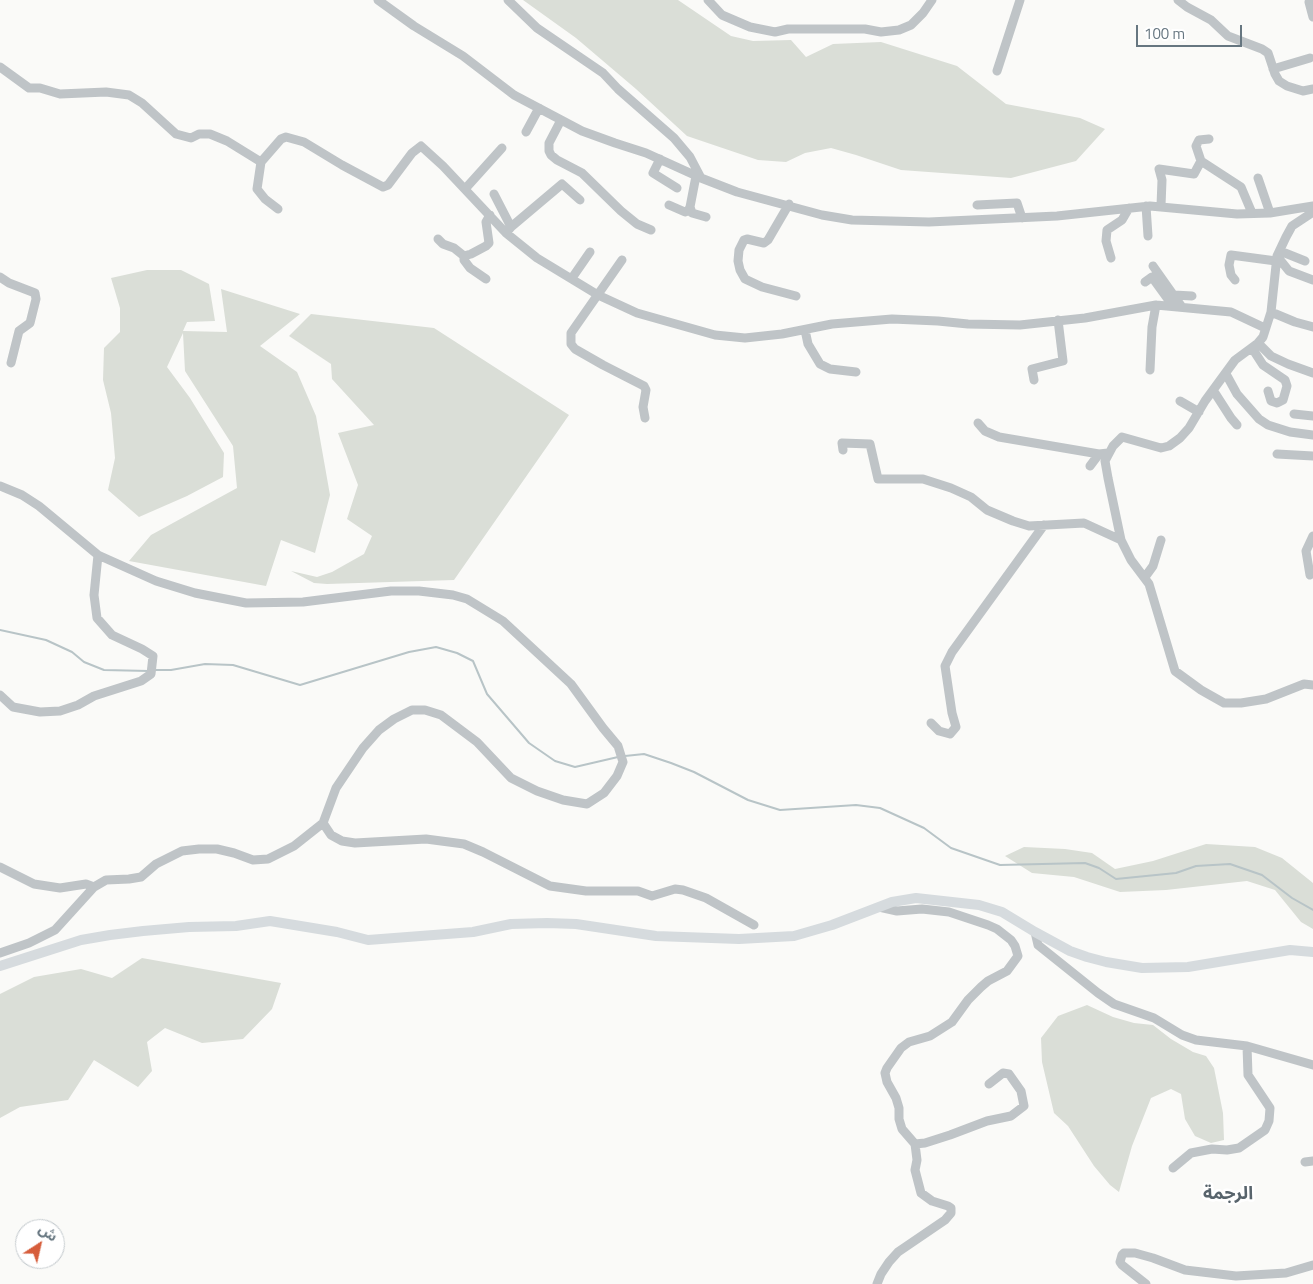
<!DOCTYPE html>
<html>
<head>
<meta charset="utf-8">
<style>
  body { margin:0 }
  #map { position:relative; width:1313px; height:1284px; overflow:hidden; background:#fafaf8; font-family:"Titillium Web","Noto Sans Arabic",sans-serif }
  canvas { display:block }
  .north { position:absolute; left:15px; top:1219px; width:50px; height:50px; box-sizing:border-box; background:#fff; border:1px solid #c2c8cc; border-radius:50%; rotate:35deg; font-size:14px; font-weight:700; line-height:20px; text-align:center; color:#667680 }
  .north::after { content:''; display:block; margin:auto; width:18px; height:22px; background:#d65d3b; clip-path:polygon(50% 0,100% 100%,50% 72%,0 100%) }
  .scale { position:absolute; left:1136px; top:25px; width:106px; height:22px; box-sizing:border-box; border:2px solid #667680; border-top:0; padding-left:6px; font-size:15px; line-height:18px; white-space:nowrap; color:#667680; -webkit-text-stroke:4px #fff; paint-order:stroke }
</style>
</head>
<body>
<div id="map">
<canvas width="1313" height="1284"></canvas>
<div class="north">ش</div>
<div class="scale">100 m</div>
</div>
<script>
const ctx = document.querySelector('canvas').getContext('2d');
ctx.lineJoin = 'round';
function fill(path, color) {
  ctx.fillStyle = color;
  ctx.fill(path, 'evenodd');
}
function poly(rows) {
  const path = new Path2D();
  for (const r of rows) {
    path.moveTo(r[0], r[1]);
    for (let i = 2; i < r.length; i += 2) path.lineTo(r[i], r[i + 1]);
  }
  return path;
}
function stroke(path, color, width, dash) {
  ctx.strokeStyle = color;
  ctx.lineWidth = width;
  ctx.lineCap = dash ? 'butt' : 'round';
  ctx.setLineDash(dash || []);
  ctx.stroke(path);
}
function drawText(font, color, halo, rows, align = 'center') {
  ctx.font = font + ' "Titillium Web","Noto Sans Arabic",sans-serif';
  ctx.lineWidth = 5;
  ctx.setLineDash([]);
  ctx.textBaseline = 'middle';
  ctx.strokeStyle = halo;
  ctx.fillStyle = color;
  for (const [text, x, y, turn = 0] of rows) {
    ctx.save();
    ctx.translate(x, y);
    ctx.rotate((+turn || 0) * Math.PI / 180);
    ctx.textAlign = isNaN(turn) ? turn : align;
    if (halo) ctx.strokeText(text, 0, 0);
    ctx.fillText(text, 0, 0);
    ctx.restore();
  }
}
const green = poly([
  [523,0,678,0,731,36,753,41,791,40,806,57,833,44,881,42,957,66,1006,104,1080,118,1105,129,1076,161,1011,178,901,170,856,155,831,148,805,153,786,162,758,160,687,136,636,89,576,38],
  [147,270,181,270,209,284,215,321,187,322,183,331,227,332,221,289,300,314,260,346,297,372,316,416,330,495,315,553,281,540,266,586,129,561,151,535,237,488,233,446,185,371,183,333,167,367,190,398,224,453,223,477,187,496,139,517,108,490,115,458,111,413,103,380,104,348,120,332,120,308,111,278],
  [311,314,434,328,569,415,454,580,327,584,314,583,291,571,317,577,332,572,364,554,372,536,347,519,358,485,338,433,374,425,332,379,331,364,289,336],
  [1206,844,1255,847,1282,858,1313,883,1313,929,1301,922,1275,890,1247,881,1166,890,1120,892,1074,877,1032,873,1005,856,1024,847,1065,849,1092,853,1115,869,1153,861],
  [142,958,281,983,272,1009,243,1039,202,1043,165,1028,147,1042,152,1071,138,1087,94,1060,68,1100,20,1107,0,1118,0,994,34,977,81,969,112,978],
  [1087,1005,1113,1017,1134,1023,1153,1025,1171,1039,1193,1052,1206,1056,1214,1068,1223,1113,1224,1140,1211,1143,1195,1136,1185,1119,1181,1094,1171,1089,1151,1098,1132,1146,1119,1192,1110,1185,1094,1166,1068,1126,1054,1113,1042,1062,1041,1038,1058,1016]
]);
const stream = poly([
  [0,630,46,640,72,652,84,662,104,670,149,671],
  [154,670,171,670,205,664,233,665,300,685,409,652,436,647,457,653,473,661,487,694,529,743,555,761,575,767,618,757],
  [625,756,644,754,671,763,694,772,748,800,780,810,856,805,880,808,924,828,951,848,1000,865,1085,863,1099,868,1116,879,1176,873,1196,866,1230,864,1262,875,1292,898,1313,910]
]);
const minor = poly([
  [378,0,414,26,463,56,514,95,582,131,615,143,646,153,701,178,737,192,822,215,852,220,929,222,1057,216,1150,206,1237,214,1270,213,1313,206],
  [508,0,537,28,603,73,618,89,674,138,690,157,701,178],
  [708,0,722,15,750,27,775,32,788,29,865,29,881,32,899,30,911,25,923,13,932,0],
  [1178,0,1187,7,1211,20,1228,36,1262,49,1268,53,1275,74,1279,81,1287,86,1303,91,1313,89],
  [1310,0,1309,2,1313,17],
  [0,67,29,88,40,88,60,94,106,92,129,95,142,103,176,134,191,138,199,134,210,134,227,141,261,162],
  [1273,69,1310,58],
  [997,71,1020,0],
  [561,120,549,143,549,151,551,155,557,160,582,173,621,211,637,224,651,230],
  [526,132,539,108],
  [1209,139,1199,140,1196,146,1201,161,1241,187,1252,213],
  [660,159,653,173,677,188],
  [1258,178,1270,213],
  [465,189,502,148],
  [494,194,511,227],
  [789,204,768,240,764,243,747,239,744,240,739,250,738,261,740,270,745,279,762,287,796,296],
  [669,205,685,212,688,211,690,207,696,176],
  [977,205,1017,203,1022,218],
  [1146,206,1148,236],
  [1161,206,1162,180,1159,169,1194,174,1201,161],
  [690,207,692,213,706,217],
  [278,209,265,199,257,189,261,162,281,139,286,137,304,142,342,165,383,187,388,185,412,153,421,146,443,166,506,233,537,258,598,295,637,313,715,335,745,338,782,334,832,324,892,319,938,321,968,324,1020,325,1085,318,1156,305,1231,312,1265,328],
  [1313,212,1292,226,1286,237,1277,256,1271,312,1295,322,1313,327],
  [506,233,511,227,562,184,580,200],
  [438,239,443,244,454,248,464,256,471,254,486,246,489,243,486,222,490,215],
  [1280,251,1305,261],
  [464,256,464,260,470,268,486,279],
  [1277,256,1289,271,1313,280],
  [1111,258,1106,241,1107,230,1122,220,1129,208],
  [622,260,571,333,571,344,575,349,603,365,644,386,646,390,643,407,645,418],
  [1153,266,1182,307],
  [0,277,9,283,35,293,36,299,30,323,19,331,11,363],
  [572,278,590,252],
  [1235,280,1231,275,1229,265,1231,255,1276,261],
  [1145,282,1152,277,1173,306],
  [1174,295,1192,296],
  [1271,312,1263,337,1258,343,1235,360,1205,401,1189,428,1180,438,1169,446,1161,448,1122,437,1113,446,1105,461,1108,478,1121,540,1131,560,1149,584,1175,671,1201,690,1224,703,1241,703,1266,699,1304,684,1313,685],
  [805,330,808,344,820,364,830,369,856,372],
  [1258,343,1271,356,1288,364,1313,373],
  [1252,348,1263,365,1285,380,1287,386,1283,400,1277,403,1271,401,1268,391],
  [1150,370,1152,327,1156,305],
  [1226,374,1237,394,1259,419,1268,425,1290,432,1313,435],
  [1034,380,1032,369,1063,361,1058,320],
  [1213,390,1231,418,1237,425],
  [1180,401,1199,412],
  [1294,414,1313,416],
  [978,423,985,431,999,437,1099,454,1108,453],
  [843,450,842,443,870,444,878,479,923,479,951,488,971,497,987,510,1013,521,1029,526,1084,523,1121,540],
  [1277,454,1313,456],
  [1090,466,1099,454],
  [0,486,22,495,39,506,98,555,156,581,195,593,246,603,303,602,391,591,419,591,453,595,467,599,503,621,571,684,603,728,618,746,623,762,617,776,604,793,587,804,563,800,537,791,511,778,477,742,441,715,425,710,412,710,394,719,379,730,363,748,336,788,323,823,294,846,268,859,253,860,234,853,217,849,199,849,182,851,156,864,141,877,129,879,106,880,94,887,55,930,29,943,0,953],
  [1310,575,1306,551,1313,536],
  [1145,577,1153,566,1161,540],
  [0,695,13,707,40,712,60,711,78,705,94,696,141,681,151,674,153,656,142,649,112,635,97,618,94,595,98,555],
  [931,723,939,731,950,734,956,727,952,713,945,666,952,652,1044,525],
  [323,823,331,835,342,841,355,843,426,839,464,844,483,852,550,886,586,891,638,891,652,896,675,889,683,890,706,898,754,925],
  [0,867,34,884,60,888,86,884,94,887],
  [1035,932,1038,945,1098,993,1114,1004,1154,1018,1182,1035,1196,1040,1247,1046,1313,1065],
  [915,1144,925,1143,950,1135,987,1121,1011,1116,1024,1106,1021,1091,1009,1074,1003,1073,989,1084],
  [1305,1162,1313,1161],
  [1173,1168,1191,1153,1212,1149,1227,1150,1239,1148,1265,1130,1269,1121,1270,1108,1248,1075,1247,1046],
  [877,1284,881,1274,889,1262,898,1252,945,1220,951,1213,951,1208,948,1206,932,1201,921,1193,915,1170,917,1160,915,1144,902,1129,899,1119,899,1108,896,1098,887,1082,885,1073,887,1068,901,1048,909,1042,930,1036,952,1022,968,1000,981,987,988,981,1007,971,1018,956,1015,946,1011,940,997,929,988,925,949,912,922,909,897,911,879,907],
  [1146,1284,1122,1265,1120,1262,1122,1255,1124,1253,1135,1253,1153,1258,1185,1270,1236,1276,1286,1273,1313,1265]
]);
const major = poly([
  [0,966,81,940,110,935,143,931,189,927,236,926,270,921,337,932,368,940,473,932,511,924,547,923,576,924,656,936,739,939,794,936,832,925,892,902,916,898,979,905,1002,912,1035,932,1070,951,1087,957,1106,962,1142,968,1188,967,1290,950,1313,952]
]);
const quarterNames = [
  ["الرجمة",1228,1195]
];
fill(green, '#daded7');
stroke(stream, '#b8c4c7', 2);
stroke(minor, '#bfc4c7', 9);
stroke(major, '#d6dbde', 10);
drawText('bold 18px', '#58646c', '#fff', quarterNames);
</script>
</body>
</html>
